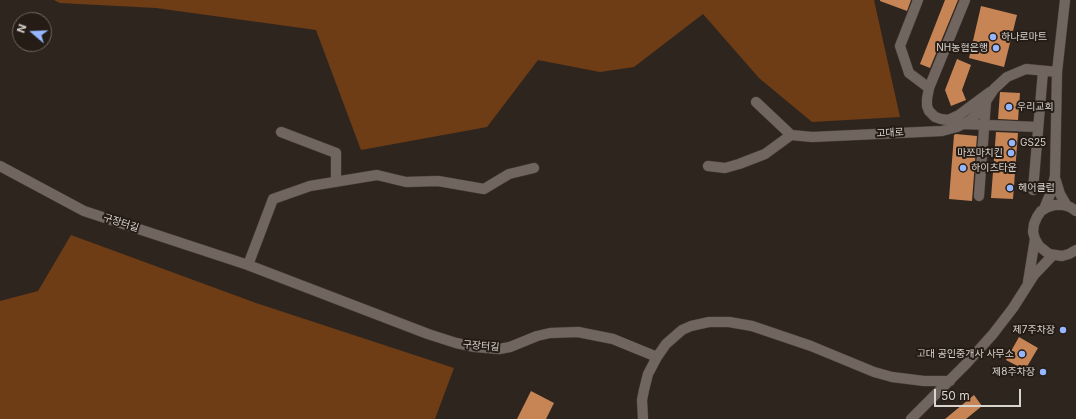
<!DOCTYPE html>
<html>
<head>
<meta charset="utf-8">
<style>
  body { margin:0 }
  #map { position:relative; width:1076px; height:419px; overflow:hidden; background:#2f251f; font-family:Inter,sans-serif }
  canvas { display:block }
  .north { position:absolute; left:12px; top:12px; width:40px; height:40px; box-sizing:border-box; background:#251c15; border:1px solid #6d665f; border-radius:50%; rotate:289deg; font-size:11px; font-weight:700; line-height:16px; text-align:center; color:#dad4cf }
  .north::after { content:''; display:block; margin:auto; width:14px; height:18px; background:#96b6fd; clip-path:polygon(50% 0,100% 100%,50% 72%,0 100%) }
  .scale { position:absolute; left:934px; top:389px; width:87px; height:18px; box-sizing:border-box; border:2px solid #dad4cf; border-top:0; padding-left:5px; font-size:12px; line-height:14px; white-space:nowrap; color:#dad4cf; -webkit-text-stroke:3px #251c15; paint-order:stroke }
</style>
</head>
<body>
<div id="map">
<canvas width="1076" height="419"></canvas>
<div class="north">N</div>
<div class="scale">50 m</div>
</div>
<script>
const ctx = document.querySelector('canvas').getContext('2d');
ctx.lineJoin = 'round';
function fill(path, color) {
  ctx.fillStyle = color;
  ctx.fill(path, 'evenodd');
}
function poly(rows) {
  const path = new Path2D();
  for (const r of rows) {
    path.moveTo(r[0], r[1]);
    for (let i = 2; i < r.length; i += 2) path.lineTo(r[i], r[i + 1]);
  }
  return path;
}
function stroke(path, color, width, dash) {
  ctx.strokeStyle = color;
  ctx.lineWidth = width;
  ctx.lineCap = dash ? 'butt' : 'round';
  ctx.setLineDash(dash || []);
  ctx.stroke(path);
}
function drawText(font, color, halo, rows, align = 'center') {
  ctx.font = font + ' Inter,"Noto Sans KR",sans-serif';
  ctx.lineWidth = 4;
  ctx.setLineDash([]);
  ctx.textBaseline = 'middle';
  ctx.strokeStyle = halo;
  ctx.fillStyle = color;
  for (const [text, x, y, turn = 0] of rows) {
    ctx.save();
    ctx.translate(x, y);
    ctx.rotate((+turn || 0) * Math.PI / 180);
    ctx.textAlign = isNaN(turn) ? turn : align;
    if (halo) ctx.strokeText(text, 0, 0);
    ctx.fillText(text, 0, 0);
    ctx.restore();
  }
}
const green = poly([
  [54,0,874,0,900,117,812,122,759,78,703,14,634,67,600,72,538,60,487,127,361,150,316,30,156,8,60,3],
  [71,235,256,303,454,368,435,419,0,419,0,301,38,291]
]);
const building = poly([
  [880,0,911,0,907,11,880,1],
  [945,0,958,0,930,68,920,64],
  [981,6,1017,15,1004,67,969,58],
  [957,59,971,65,962,90,966,100,951,106,945,90],
  [1000,92,1020,93,1018,120,998,119],
  [996,132,1018,133,1013,199,991,198],
  [956,134,977,136,972,201,949,199,954,135],
  [1019,337,1038,348,1025,370,1006,360],
  [531,391,554,403,546,419,517,419],
  [974,395,982,406,966,419,945,419]
]);
const minor = poly([
  [918,0,900,46,909,73,929,88],
  [965,0,929,88,927,99,927,106,929,111,935,117,941,119,948,120,959,115,990,92],
  [756,102,791,135],
  [963,124,1038,127],
  [281,132,336,153,336,182],
  [0,166,84,211,248,265,428,334,456,343,475,347,499,349,510,347,537,336,550,333,578,332,613,339,657,357],
  [708,166,725,168,739,164,765,154,791,135,812,137,942,131,957,127,969,121,979,112,994,89,1007,77,1026,69,1057,72],
  [1055,178,1060,194,1067,206],
  [1033,190,1043,71],
  [979,196,986,102],
  [1044,209,1051,192,1055,176,1057,72,1065,0],
  [1076,211,1070,207,1063,205,1055,205,1048,207,1041,211,1037,217,1034,224,1033,232,1035,239,1039,246,1049,254,1062,256,1069,254,1076,250],
  [248,265,273,199,310,186,377,175,406,182,438,181,484,189,509,174,534,168],
  [1028,282,1035,239],
  [643,419,642,400,644,390,648,374,657,357,666,344,682,330,691,326,709,322,729,322,752,326,811,346,874,372,892,377,924,381,950,381],
  [911,419,967,363,993,334,1013,308,1034,275,1053,255]
]);
const markers = [
  [993,37,4,"#96b6fd"],
  [996,48,4,"#96b6fd"],
  [1009,107,4,"#96b6fd"],
  [1012,143,4,"#96b6fd"],
  [1011,153,4,"#96b6fd"],
  [963,168,4,"#96b6fd"],
  [1010,188,4,"#96b6fd"],
  [1063,330,4,"#96b6fd"],
  [1022,354,4,"#96b6fd"],
  [1043,372,4,"#96b6fd"]
];
const poiNames = [
  ["하나로마트",1001,37],
  ["NH농협은행",988,48,"right"],
  ["우리교회",1017,107],
  ["GS25",1020,143],
  ["마쪼마치킨",1003,153,"right"],
  ["하이츠타운",971,168],
  ["헤어클럽",1018,188],
  ["제7주차장",1055,330,"right"],
  ["고대 공인중개사 사무소",1014,354,"right"],
  ["제8주차장",1035,372,"right"]
];
const streetNames = [
  ["고대로",890,133,-3],
  ["구장터길",121,223,18],
  ["구장터길",481,346,5]
];
fill(green, '#6e3d15');
fill(building, '#c78556');
stroke(minor, '#4a413c', 11);
stroke(minor, '#71665f', 10);
for (const [x, y, r, color] of markers) {
  const dot = new Path2D();
  dot.arc(x, y, r, 0, 2 * Math.PI);
  ctx.fillStyle = color;
  ctx.fill(dot);
  stroke(dot, '#251c15', 1.5);
}
drawText('10px', '#dad4cf', '#251c15', poiNames, 'left');
drawText('10px', '#dad4cf', '#251c15', streetNames);
</script>
</body>
</html>
